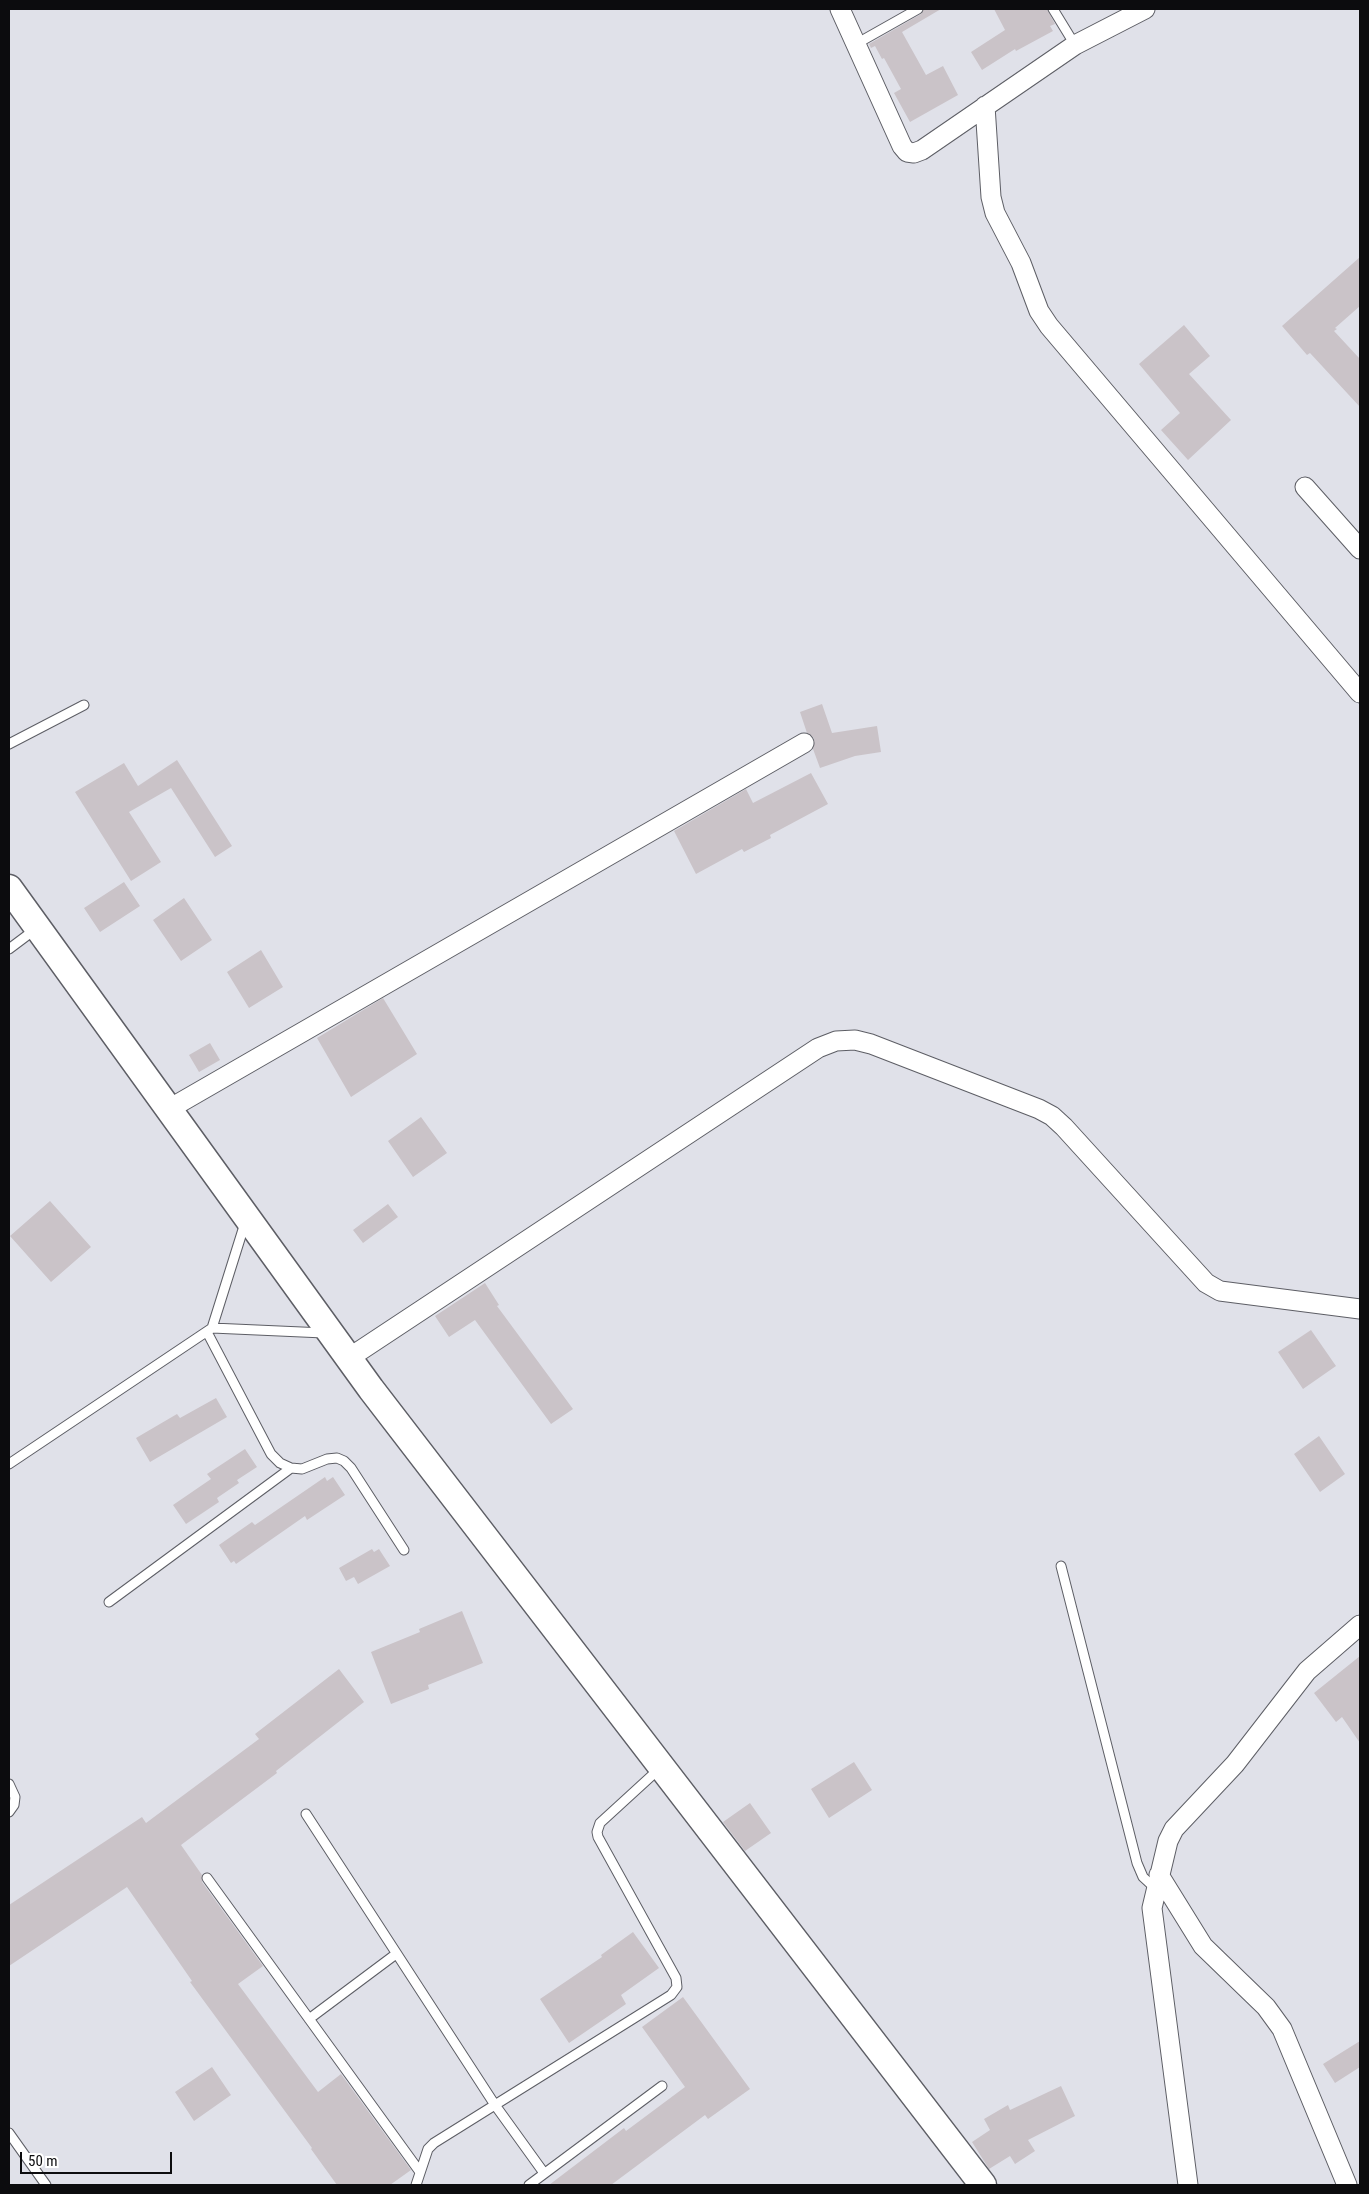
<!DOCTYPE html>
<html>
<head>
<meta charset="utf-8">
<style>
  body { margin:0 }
  #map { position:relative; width:1369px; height:2194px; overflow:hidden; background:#e0e1e9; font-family:"Roboto Condensed",sans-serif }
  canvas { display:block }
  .frame { position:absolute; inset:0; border:10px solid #0c0c0e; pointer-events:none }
  .scale { position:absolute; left:20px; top:2152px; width:152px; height:22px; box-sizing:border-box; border:2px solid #0c0c0e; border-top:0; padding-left:6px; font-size:15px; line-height:18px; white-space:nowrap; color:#0c0c0e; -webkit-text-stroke:4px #fff; paint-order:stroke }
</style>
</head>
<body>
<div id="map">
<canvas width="1369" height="2194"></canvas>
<div class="frame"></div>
<div class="scale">50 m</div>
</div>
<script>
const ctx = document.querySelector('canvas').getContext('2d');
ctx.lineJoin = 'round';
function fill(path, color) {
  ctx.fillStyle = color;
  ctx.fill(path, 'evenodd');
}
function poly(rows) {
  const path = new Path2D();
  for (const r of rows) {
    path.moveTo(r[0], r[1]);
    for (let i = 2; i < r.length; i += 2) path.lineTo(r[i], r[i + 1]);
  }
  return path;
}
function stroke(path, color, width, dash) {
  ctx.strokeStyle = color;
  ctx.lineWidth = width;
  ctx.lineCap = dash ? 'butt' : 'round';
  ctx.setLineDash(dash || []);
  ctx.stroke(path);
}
const building = poly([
  [924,9,941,9,902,32,926,75,943,66,958,95,910,122,894,93,901,89,884,58,882,59,875,46,871,48,869,44,921,14],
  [994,9,1047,9,1055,24,1050,26,1053,31,1016,51,1015,49,982,70,971,52,1005,30],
  [1360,257,1360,306,1335,328,1337,329,1334,331,1360,359,1360,407,1310,353,1307,355,1282,326],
  [1184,325,1210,356,1189,374,1231,420,1188,460,1161,430,1180,413,1139,364],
  [822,704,832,733,877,726,881,752,855,756,820,768,813,749,814,738,807,733,800,712],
  [177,760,232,846,215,857,171,788,129,812,161,862,131,881,75,792,124,763,138,786],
  [811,773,828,804,770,835,771,838,744,852,742,849,696,874,674,831,746,789,753,803],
  [124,882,140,906,100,932,84,908],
  [184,898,212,940,181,961,153,920],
  [261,950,283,987,249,1008,227,972],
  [383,998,417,1054,351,1097,317,1038],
  [210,1043,220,1060,199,1072,189,1055],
  [421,1117,447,1153,413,1177,388,1141],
  [50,1201,91,1247,51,1282,10,1236],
  [388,1204,398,1217,363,1243,353,1230],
  [485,1283,499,1305,497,1306,573,1409,551,1424,475,1320,449,1337,435,1316],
  [1311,1330,1336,1366,1303,1389,1278,1352],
  [216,1398,227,1417,150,1462,136,1438,177,1414,180,1418],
  [1319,1436,1345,1474,1320,1492,1294,1454],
  [245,1449,257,1467,237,1480,239,1483,217,1498,219,1502,186,1524,173,1505,211,1479,207,1474],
  [325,1477,327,1481,333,1477,345,1495,307,1520,305,1516,236,1564,234,1561,231,1563,219,1545,252,1522,255,1525],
  [372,1549,374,1552,379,1549,390,1566,358,1584,354,1577,346,1581,339,1568],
  [462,1611,483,1663,428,1685,429,1689,391,1704,371,1652,420,1632,419,1629],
  [1360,1656,1360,1743,1342,1717,1336,1722,1314,1693],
  [339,1669,364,1702,276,1771,277,1773,181,1845,202,1875,202,1882,263,1966,238,1984,318,2092,341,2074,411,2170,390,2185,337,2185,311,2149,312,2148,190,1982,192,1981,127,1887,9,1966,9,1905,142,1817,146,1823,259,1739,255,1734],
  [854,1762,872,1790,829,1818,811,1789],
  [750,1803,771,1833,745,1851,723,1822],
  [633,1932,659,1968,621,1995,626,2004,569,2043,540,1999,602,1957,601,1955],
  [683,1997,750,2089,708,2119,705,2115,611,2185,549,2185,624,2128,626,2131,685,2087,642,2027],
  [1360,2041,1360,2067,1335,2083,1323,2064],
  [212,2067,231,2095,194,2121,175,2092],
  [1061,2086,1075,2116,1028,2140,1035,2151,1015,2164,1010,2156,989,2169,972,2142,990,2130,984,2119,1008,2105,1010,2110]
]);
const service = poly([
  [1053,9,1075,45],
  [856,44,918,9],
  [9,744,84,705],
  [9,949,37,928],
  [212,1328,324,1333],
  [207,1332,271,1454,280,1463,291,1468,302,1469,327,1459,337,1458,344,1461,351,1468,404,1550],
  [9,1464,212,1328,245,1223],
  [1061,1566,1137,1863,1143,1877,1156,1889],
  [109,1602,291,1468],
  [9,1784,15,1797,14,1805,9,1812],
  [306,1814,495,2105,544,2173],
  [207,1878,420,2172],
  [309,2019,396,1954],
  [9,2133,46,2185],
  [416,2185,428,2149,434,2143,671,1995,677,1987,676,1978,598,1837,597,1832,600,1823,659,1769],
  [529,2185,662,2086]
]);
const minor = poly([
  [840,9,902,146,907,152,914,153,922,150,1075,45,1145,9],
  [985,106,991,197,995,213,1021,263,1039,311,1049,326,1360,693],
  [1305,487,1360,549],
  [169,1109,804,743],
  [349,1358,818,1048,836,1041,855,1040,871,1044,1039,1109,1052,1116,1064,1127,1206,1283,1220,1291,1360,1309],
  [1159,1875,1203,1946,1266,2007,1282,2029,1347,2185],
  [1188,2185,1152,1908,1168,1841,1174,1829,1235,1764,1307,1671,1360,1625]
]);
const secondary = poly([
  [9,888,371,1389,983,2185]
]);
fill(building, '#cac3c8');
stroke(service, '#5d5e65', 11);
stroke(minor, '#5d5e65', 21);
stroke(secondary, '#5d5e65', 29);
stroke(service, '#fff', 9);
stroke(minor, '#fff', 19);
stroke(secondary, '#fff', 26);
</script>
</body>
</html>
